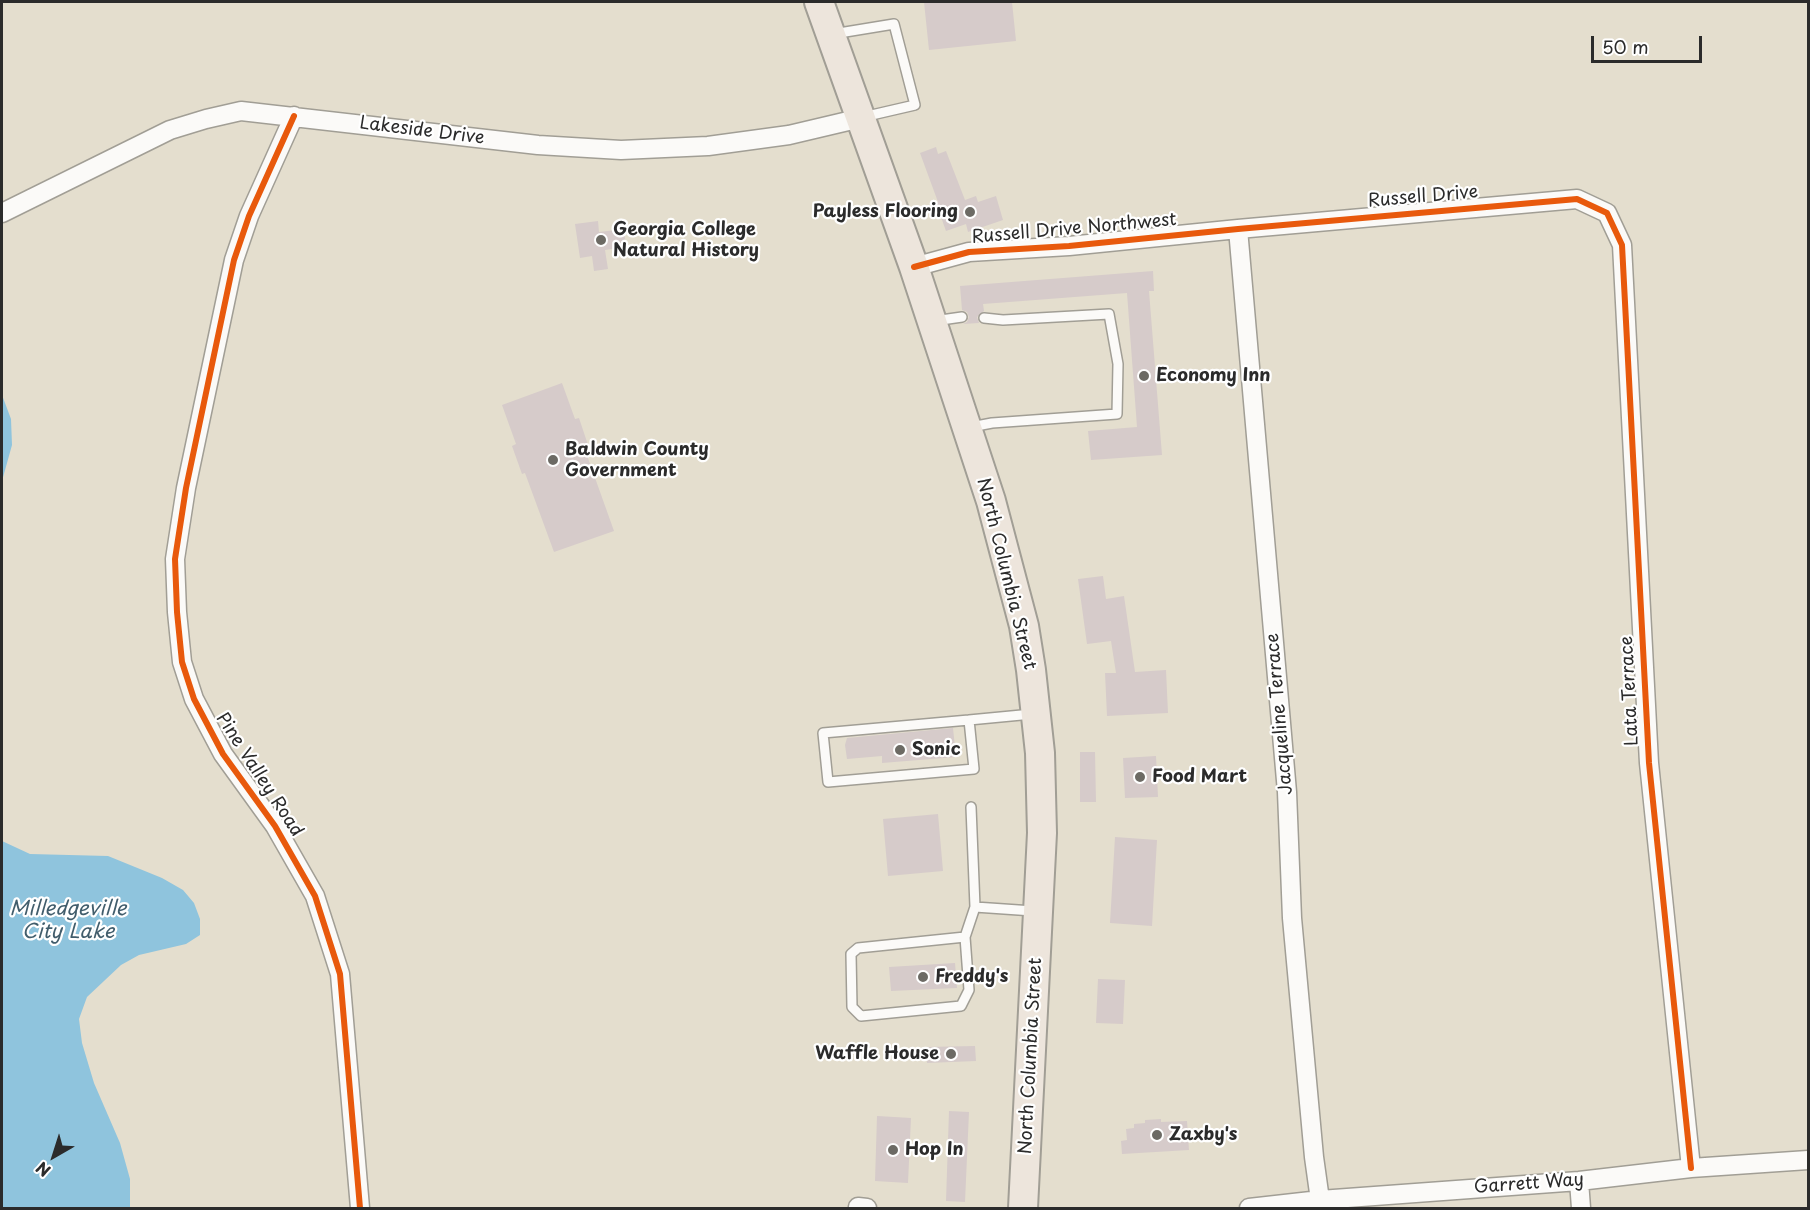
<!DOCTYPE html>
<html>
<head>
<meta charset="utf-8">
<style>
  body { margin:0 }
  #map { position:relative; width:1810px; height:1210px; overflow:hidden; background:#e4dece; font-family:"Playpen Sans",sans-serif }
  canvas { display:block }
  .frame { position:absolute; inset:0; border:3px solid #2b2b2b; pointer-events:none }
  .north { position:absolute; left:24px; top:1126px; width:60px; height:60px; -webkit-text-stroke:4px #fff; paint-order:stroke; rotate:219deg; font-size:16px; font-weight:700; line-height:24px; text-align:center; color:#2b2b2b }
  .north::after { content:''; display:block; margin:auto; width:21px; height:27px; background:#2b2b2b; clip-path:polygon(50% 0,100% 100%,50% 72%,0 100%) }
  .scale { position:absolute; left:1591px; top:36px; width:111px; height:27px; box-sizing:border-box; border:3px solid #2b2b2b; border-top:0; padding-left:8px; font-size:18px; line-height:21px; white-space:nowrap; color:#2b2b2b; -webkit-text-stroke:4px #fff; paint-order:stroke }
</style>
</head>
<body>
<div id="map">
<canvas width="1810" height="1210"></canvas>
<div class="frame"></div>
<div class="north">N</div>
<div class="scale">50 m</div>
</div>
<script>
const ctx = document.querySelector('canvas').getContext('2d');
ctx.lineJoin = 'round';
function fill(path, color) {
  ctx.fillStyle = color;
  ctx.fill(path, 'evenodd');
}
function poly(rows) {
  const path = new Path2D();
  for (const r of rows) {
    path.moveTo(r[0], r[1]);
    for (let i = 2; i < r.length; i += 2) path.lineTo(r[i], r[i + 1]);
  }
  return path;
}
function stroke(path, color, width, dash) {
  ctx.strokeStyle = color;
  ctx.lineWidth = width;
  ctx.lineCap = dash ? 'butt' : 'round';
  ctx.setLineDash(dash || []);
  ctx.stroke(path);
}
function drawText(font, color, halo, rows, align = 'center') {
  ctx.font = font + ' "Playpen Sans",sans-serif';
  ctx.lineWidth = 4.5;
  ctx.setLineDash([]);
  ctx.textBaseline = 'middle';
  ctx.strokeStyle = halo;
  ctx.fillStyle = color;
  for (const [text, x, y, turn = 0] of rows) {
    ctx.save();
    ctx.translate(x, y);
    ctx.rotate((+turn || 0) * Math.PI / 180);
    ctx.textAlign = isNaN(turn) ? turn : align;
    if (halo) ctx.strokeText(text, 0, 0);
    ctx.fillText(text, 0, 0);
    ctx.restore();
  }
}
const water = poly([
  [2,395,11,419,12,445,2,481],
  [2,841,30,854,108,856,162,878,183,890,194,903,200,919,200,935,186,944,139,955,121,965,87,997,79,1019,82,1043,94,1083,120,1143,130,1179,130,1208,2,1208]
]);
const building = poly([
  [924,2,1012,2,1016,41,929,50],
  [936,147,938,154,946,151,965,200,976,196,978,202,996,196,1003,220,968,232,966,224,946,231,936,203,938,202,920,153],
  [598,221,599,232,624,229,626,247,605,250,608,269,594,271,592,256,580,258,575,224],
  [1153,271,1154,291,1149,291,1162,455,1091,460,1088,431,1137,427,1127,293,983,304,984,311,977,317,979,323,963,324,967,322,969,317,967,312,962,310,960,286],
  [562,383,575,419,579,418,588,445,584,447,614,531,554,552,525,473,522,474,512,446,516,444,502,405],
  [1103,576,1106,599,1124,596,1135,672,1166,670,1168,713,1107,716,1105,673,1116,673,1111,641,1087,644,1078,579],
  [953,728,956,757,882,763,882,756,847,759,845,745,847,738],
  [1080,752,1095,752,1096,802,1080,802],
  [1156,756,1158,797,1125,798,1123,758],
  [938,814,943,871,888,876,883,819],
  [1115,837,1157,840,1152,926,1110,923],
  [955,963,957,988,891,991,889,967],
  [1098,979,1125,980,1123,1024,1096,1023],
  [975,1046,976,1061,927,1063,926,1047],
  [949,1111,969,1112,965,1202,946,1201],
  [877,1116,911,1118,908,1183,875,1181],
  [1161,1119,1161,1122,1187,1121,1189,1150,1122,1154,1121,1141,1127,1140,1126,1129,1134,1128,1134,1124,1145,1123,1145,1120]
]);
const lane = poly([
  [833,34,894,24,915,105,863,117],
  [934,321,962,317],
  [971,427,992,423,1117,414,1118,364,1109,314,1003,320,984,318],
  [969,720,974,769,828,782,823,733,969,720,1032,714],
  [971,807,975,907,1033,911],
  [965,937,858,948,851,954,852,1007,861,1016,961,1006,969,990,965,937,975,907]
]);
const street = poly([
  [294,116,249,216,234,260,186,488,175,559,177,612,182,662,194,699,223,754,275,826,315,896,340,974,360,1208],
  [2,213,170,130,206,119,241,111,538,145,621,150,708,146,789,135,861,118],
  [1238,229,1287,792,1292,918,1314,1157,1320,1200],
  [914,267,969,252,1069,246,1238,229,1577,199,1607,213,1622,245,1649,763,1691,1168],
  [1579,1181,1581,1208],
  [858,1207,867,1208],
  [1249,1208,1320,1200,1579,1181,1691,1168,1808,1160]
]);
const primary = poly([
  [819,2,914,267,991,501,1024,626,1031,670,1040,753,1042,833,1023,1208]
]);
const cycleway = poly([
  [294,116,249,216,234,260,186,488,175,559,177,612,182,662,194,699,223,754,275,826,315,896,340,974,360,1208],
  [914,267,969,252,1069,246,1238,229,1577,199,1607,213,1622,245,1649,763,1691,1168]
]);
const markers = [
  [970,212,6,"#6c6a64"],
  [601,240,6,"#6c6a64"],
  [1144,376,6,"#6c6a64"],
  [553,460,6,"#6c6a64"],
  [900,750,6,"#6c6a64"],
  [1140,777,6,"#6c6a64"],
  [923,977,6,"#6c6a64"],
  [951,1054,6,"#6c6a64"],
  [1157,1135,6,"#6c6a64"],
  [893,1150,6,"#6c6a64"]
];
const streetNames = [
  ["Lakeside Drive",422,131,7],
  ["Russell Drive",1423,197,-5],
  ["Russell Drive Northwest",1074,229,-5],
  ["North Columbia Street",1006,574,76],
  ["Lata Terrace",1630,691,-93],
  ["Jacqueline Terrace",1280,714,-95],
  ["Pine Valley Road",259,775,57],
  ["North Columbia Street",1031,1056,-87],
  ["Garrett Way",1529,1184,-4]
];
const poiNames = [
  ["Payless Flooring",958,212,"right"],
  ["Georgia College",613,230],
  ["Natural History",613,251],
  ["Economy Inn",1156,376],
  ["Baldwin County",565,450],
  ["Government",565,471],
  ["Sonic",912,750],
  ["Food Mart",1152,777],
  ["Freddy's",935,977],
  ["Waffle House",939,1054,"right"],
  ["Zaxby's",1169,1135],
  ["Hop In",905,1150]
];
const waterNames = [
  ["Milledgeville",68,909],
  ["City Lake",68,932]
];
fill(water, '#8fc4dd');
fill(building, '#d6cbca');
stroke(lane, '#a19e95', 12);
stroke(street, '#a19e95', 21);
stroke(primary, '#a19e95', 32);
stroke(lane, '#fbfaf8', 9);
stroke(street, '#fbfaf8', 18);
stroke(primary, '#ede5dc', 28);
stroke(cycleway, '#e8590c', 6);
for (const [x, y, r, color] of markers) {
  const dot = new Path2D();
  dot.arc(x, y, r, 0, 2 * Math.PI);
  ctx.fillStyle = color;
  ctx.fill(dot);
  stroke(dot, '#fff', 2);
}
drawText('18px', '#2b2b2b', '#fff', streetNames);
drawText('bold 18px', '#2b2b2b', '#fff', poiNames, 'left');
drawText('italic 20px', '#415d6c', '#fff', waterNames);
</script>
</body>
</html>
